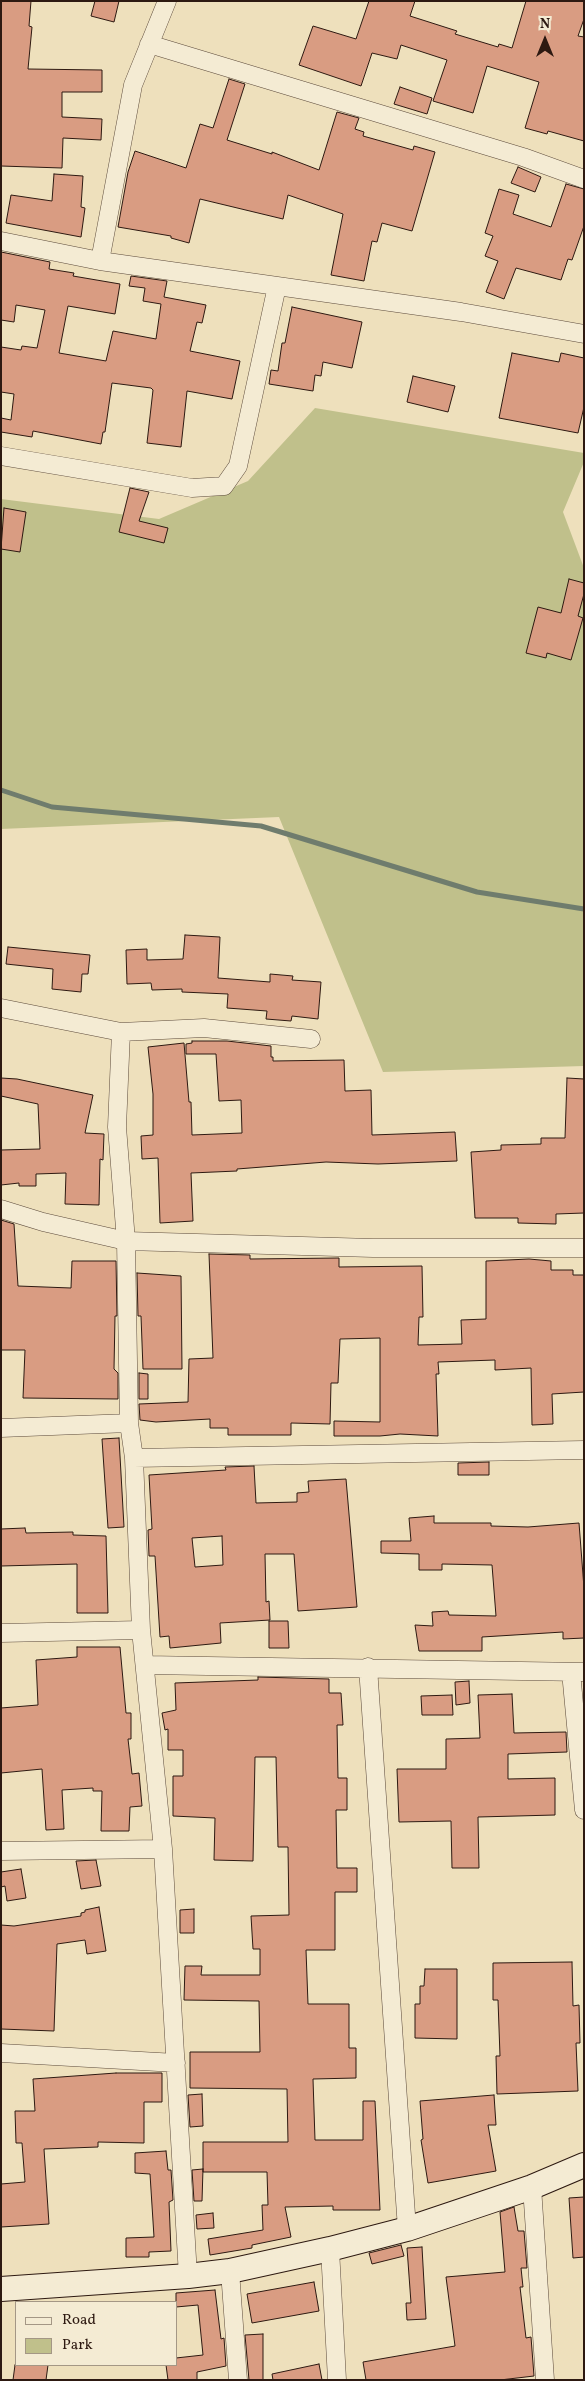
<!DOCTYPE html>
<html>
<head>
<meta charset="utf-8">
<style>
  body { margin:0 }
  #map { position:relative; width:585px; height:2381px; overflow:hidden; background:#eee0bc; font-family:Vollkorn,serif }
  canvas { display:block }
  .frame { position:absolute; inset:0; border:2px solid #2d1911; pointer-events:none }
  .legend { position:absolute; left:15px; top:2301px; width:162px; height:65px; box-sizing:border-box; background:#f4ebd3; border:1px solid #a49785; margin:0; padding:6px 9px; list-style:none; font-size:15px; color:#2d1911 }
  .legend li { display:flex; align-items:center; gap:10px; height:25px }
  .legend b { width:25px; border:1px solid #a49785 }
  .north { position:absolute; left:520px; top:15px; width:50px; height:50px; -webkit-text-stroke:4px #f4ebd3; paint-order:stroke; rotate:0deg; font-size:14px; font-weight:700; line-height:20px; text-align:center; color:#2d1911 }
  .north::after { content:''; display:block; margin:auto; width:18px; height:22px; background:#2d1911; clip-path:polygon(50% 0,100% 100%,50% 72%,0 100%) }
</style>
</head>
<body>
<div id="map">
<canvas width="585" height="2381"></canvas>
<div class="frame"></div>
<ul class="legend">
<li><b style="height:6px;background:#f4ebd3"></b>Road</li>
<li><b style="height:14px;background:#c0c08b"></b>Park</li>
</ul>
<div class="north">N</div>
</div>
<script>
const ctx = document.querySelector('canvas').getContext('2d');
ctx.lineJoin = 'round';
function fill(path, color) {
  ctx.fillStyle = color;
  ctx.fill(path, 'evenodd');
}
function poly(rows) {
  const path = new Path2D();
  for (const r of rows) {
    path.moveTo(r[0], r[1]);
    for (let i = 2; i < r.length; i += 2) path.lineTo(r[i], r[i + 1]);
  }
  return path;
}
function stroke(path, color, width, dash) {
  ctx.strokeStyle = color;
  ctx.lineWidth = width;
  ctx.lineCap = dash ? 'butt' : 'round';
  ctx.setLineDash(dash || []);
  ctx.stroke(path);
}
const green = poly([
  [315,408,584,453,584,462,563,512,584,568,584,1066,383,1072,279,817,1,829,1,499,159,519,248,481]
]);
const stream = poly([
  [1,790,52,807,261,826,477,892,584,909]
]);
const building = poly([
  [1,1,31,1,29,26,32,27,28,69,102,70,102,92,62,92,62,117,102,119,101,140,63,138,62,168,1,166,1,1],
  [95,1,119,1,114,22,91,16,95,1],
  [369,1,415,1,410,16,457,31,455,34,498,47,499,44,512,48,526,1,584,1,584,19,578,36,584,37,584,141,548,131,547,134,525,128,539,82,487,66,473,113,433,101,447,60,401,45,397,59,372,53,361,86,299,65,313,26,356,39,369,1],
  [229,79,245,84,227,140,272,154,272,152,319,170,337,112,359,118,355,129,364,132,363,136,413,150,414,146,435,152,412,231,382,223,377,242,372,241,364,281,331,275,343,214,288,195,283,219,200,199,189,243,171,238,171,236,118,227,128,172,135,151,186,168,200,124,213,128,229,79],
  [400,87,432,98,427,114,394,104,400,87],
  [518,167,541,177,535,192,511,183,518,167],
  [54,174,83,176,81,207,85,208,81,237,6,223,11,195,52,201,54,174],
  [566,184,584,189,584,226,572,260,568,259,561,280,516,268,504,299,486,292,498,261,485,256,493,236,485,233,499,189,519,195,513,214,551,227,566,184],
  [1,252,50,262,49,269,74,273,73,276,120,284,115,314,68,306,59,353,106,361,113,331,156,339,161,304,143,301,145,288,129,286,131,276,167,281,164,297,206,305,202,323,197,322,190,351,240,361,232,399,187,391,181,447,147,443,153,390,151,388,112,383,105,432,103,432,101,444,33,431,32,437,1,432,1,418,11,420,14,394,1,392,1,347,21,350,22,346,37,348,45,310,16,305,14,322,1,320,1,252],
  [292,307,362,322,352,368,323,362,321,376,315,375,313,391,269,384,271,370,278,371,282,343,285,343,292,307],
  [512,353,559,362,561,353,584,358,584,407,578,433,499,418,512,353],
  [413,376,455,386,448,412,407,402,413,376],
  [130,488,149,492,139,521,168,528,164,543,119,532,130,488],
  [4,508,26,512,20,552,1,549,4,508],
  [569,579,584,583,584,594,578,616,583,618,571,660,547,653,546,658,526,653,538,607,561,613,569,579],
  [185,935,220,937,218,978,270,982,270,974,293,976,292,980,321,982,318,1019,292,1016,291,1021,266,1019,267,1011,227,1008,228,994,182,992,182,989,152,990,151,983,127,984,126,950,147,949,147,960,183,959,185,935],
  [8,947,90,955,88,974,82,974,81,992,52,989,53,969,6,964,8,947],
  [192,1041,227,1041,271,1046,271,1057,273,1057,273,1061,344,1060,345,1091,371,1090,372,1135,455,1132,457,1161,378,1164,326,1162,237,1169,237,1171,191,1173,193,1221,160,1223,158,1158,142,1159,141,1136,153,1135,153,1094,148,1047,184,1043,189,1102,191,1102,192,1135,242,1133,241,1100,219,1101,216,1054,186,1054,186,1044,192,1043,192,1041],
  [1,1078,17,1079,93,1095,85,1133,104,1134,103,1160,100,1159,99,1205,65,1204,66,1173,36,1174,36,1186,19,1186,19,1183,1,1185,1,1150,40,1149,38,1104,1,1096,1,1078],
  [567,1078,584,1079,584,1213,556,1214,556,1224,518,1223,518,1218,475,1218,471,1152,501,1150,501,1145,541,1144,541,1138,565,1138,567,1078],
  [1,1220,14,1224,18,1286,71,1288,72,1261,116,1261,117,1316,115,1316,114,1369,118,1373,118,1399,23,1398,25,1350,1,1350,1,1220],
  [209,1254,250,1255,250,1259,339,1258,339,1267,422,1266,423,1317,419,1317,418,1345,462,1344,461,1320,486,1319,486,1261,529,1259,551,1261,551,1270,573,1270,573,1275,584,1275,584,1392,552,1394,553,1424,532,1425,531,1368,495,1370,495,1360,438,1362,439,1374,436,1374,438,1436,400,1434,380,1436,334,1436,334,1421,380,1422,380,1338,340,1339,338,1383,331,1383,330,1424,291,1423,291,1435,228,1435,228,1428,210,1428,210,1419,156,1422,140,1420,139,1404,188,1402,189,1359,213,1358,209,1254],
  [137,1273,181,1276,182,1369,143,1369,141,1316,138,1316,137,1273],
  [139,1373,148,1374,148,1399,139,1399,139,1373],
  [119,1438,124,1527,108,1528,102,1439,119,1438],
  [489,1462,489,1475,458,1475,458,1463,489,1462],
  [254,1466,256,1503,297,1502,297,1493,309,1492,308,1481,346,1479,357,1607,298,1611,294,1554,265,1554,266,1602,269,1601,270,1620,220,1623,221,1643,170,1648,169,1636,160,1637,155,1556,149,1556,148,1530,152,1529,149,1475,226,1470,225,1467,254,1466],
  [222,1536,223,1565,195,1567,192,1538,222,1536],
  [434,1516,434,1523,491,1523,491,1526,528,1527,579,1523,584,1588,584,1638,563,1639,563,1632,482,1637,482,1651,419,1651,415,1625,433,1626,432,1612,448,1611,449,1615,496,1616,492,1565,442,1564,442,1570,419,1570,419,1554,381,1553,381,1541,411,1541,409,1518,434,1516],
  [25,1528,26,1533,73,1532,73,1535,106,1536,108,1613,77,1613,77,1564,1,1566,1,1529,25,1528],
  [269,1621,288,1621,289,1648,269,1648,269,1621],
  [77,1647,120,1647,126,1713,131,1713,131,1739,128,1739,132,1774,139,1773,142,1806,130,1807,129,1831,101,1831,102,1791,93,1791,93,1788,62,1790,64,1829,46,1830,42,1769,1,1773,1,1708,38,1705,36,1660,77,1657,77,1647],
  [258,1677,329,1679,329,1693,341,1693,343,1725,337,1725,338,1778,347,1778,347,1810,336,1810,337,1868,357,1868,357,1892,335,1892,335,1950,306,1950,308,2004,349,2004,349,2048,356,2048,356,2078,313,2079,315,2140,363,2140,363,2101,375,2101,380,2210,333,2210,333,2206,285,2207,291,2237,252,2245,252,2248,210,2255,208,2239,263,2230,262,2205,268,2205,267,2172,203,2172,203,2142,288,2142,287,2089,190,2088,190,2052,260,2052,259,2001,184,2000,185,1966,202,1966,201,1975,260,1975,260,1949,253,1949,251,1916,289,1915,288,1847,278,1847,276,1757,255,1757,253,1861,214,1860,215,1818,173,1816,173,1776,183,1776,183,1750,168,1750,168,1729,165,1730,162,1713,176,1710,175,1683,258,1680,258,1677],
  [469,1681,470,1703,456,1705,455,1682,469,1681],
  [512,1694,514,1733,566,1732,567,1752,508,1754,508,1779,555,1778,555,1815,478,1817,479,1868,452,1868,451,1821,399,1822,397,1769,446,1769,446,1739,480,1738,478,1695,512,1694],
  [452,1695,453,1715,422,1715,421,1696,452,1695],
  [96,1860,101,1886,81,1889,76,1861,96,1860],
  [21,1869,26,1898,7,1901,5,1886,1,1887,1,1872,21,1869],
  [99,1907,106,1951,87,1954,85,1940,57,1944,54,2031,1,2029,1,1925,14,1926,81,1916,81,1913,85,1912,85,1910,99,1907],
  [194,1909,194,1933,180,1933,180,1910,194,1909],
  [572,1962,573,2006,579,2005,580,2043,576,2043,578,2091,497,2094,496,2056,500,2056,498,2000,493,2000,493,1963,572,1962],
  [425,1969,457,1969,457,2039,415,2038,415,2004,420,2004,420,1986,424,1986,425,1969],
  [116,2073,162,2073,162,2102,144,2102,144,2143,98,2142,98,2147,44,2149,49,2224,1,2227,1,2184,25,2182,22,2143,16,2143,15,2111,35,2111,33,2079,116,2073],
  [202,2094,203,2126,190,2127,188,2095,202,2094],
  [494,2095,496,2125,488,2125,496,2171,428,2183,421,2140,423,2139,420,2101,494,2095],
  [166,2151,168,2170,171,2170,173,2200,169,2202,171,2251,149,2252,149,2257,126,2257,126,2238,154,2237,150,2174,135,2173,135,2153,166,2151],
  [203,2169,202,2201,194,2201,192,2170,203,2169],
  [584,2197,584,2257,573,2258,569,2198,584,2197],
  [514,2207,518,2231,524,2231,527,2268,521,2268,523,2287,520,2287,526,2338,531,2337,534,2376,500,2380,366,2380,363,2362,455,2346,446,2277,505,2272,500,2212,514,2207],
  [213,2213,214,2228,197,2229,196,2215,213,2213],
  [401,2245,404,2256,372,2264,369,2253,401,2245],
  [422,2247,426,2319,407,2320,406,2303,411,2303,407,2248,422,2247],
  [314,2282,319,2311,252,2323,247,2294,314,2282],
  [215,2290,221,2339,224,2338,226,2366,197,2372,197,2380,168,2380,166,2365,176,2365,176,2358,203,2355,198,2305,176,2307,176,2293,215,2290],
  [263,2334,263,2380,249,2380,245,2335,263,2334],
  [319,2364,322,2380,273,2380,272,2374,319,2364],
  [15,2365,48,2365,46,2380,13,2380,15,2365]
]);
const street = poly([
  [149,44,523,157,584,179],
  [1,241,100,261,461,312,584,334],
  [100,261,133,85,167,1],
  [1,456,192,488,224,486,238,466,277,286],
  [1,1008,121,1032,204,1028,311,1039],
  [121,1032,117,1127,126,1241,129,1423,134,1458,141,1630,163,1849,188,2276],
  [1,1209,43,1222,126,1241,373,1248,584,1248],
  [1,1428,129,1423],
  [134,1458,584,1450],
  [1,1633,141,1630],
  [145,1665,584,1672],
  [368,1667,407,2229],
  [571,1672,584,1810],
  [1,1851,163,1849],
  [1,2053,176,2063],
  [532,2187,545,2380],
  [330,2249,337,2380],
  [230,2271,238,2380]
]);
const secondary = poly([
  [1,2289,188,2276,230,2271,330,2249,407,2229,532,2187,584,2165]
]);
fill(green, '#c0c08b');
stroke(stream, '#6f7c6d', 5);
fill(building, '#d99c82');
stroke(building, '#2d1911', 1);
stroke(street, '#5d4b3c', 19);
stroke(secondary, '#2d1911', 26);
stroke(street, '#f4ebd3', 18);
stroke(secondary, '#f4ebd3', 24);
</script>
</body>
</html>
